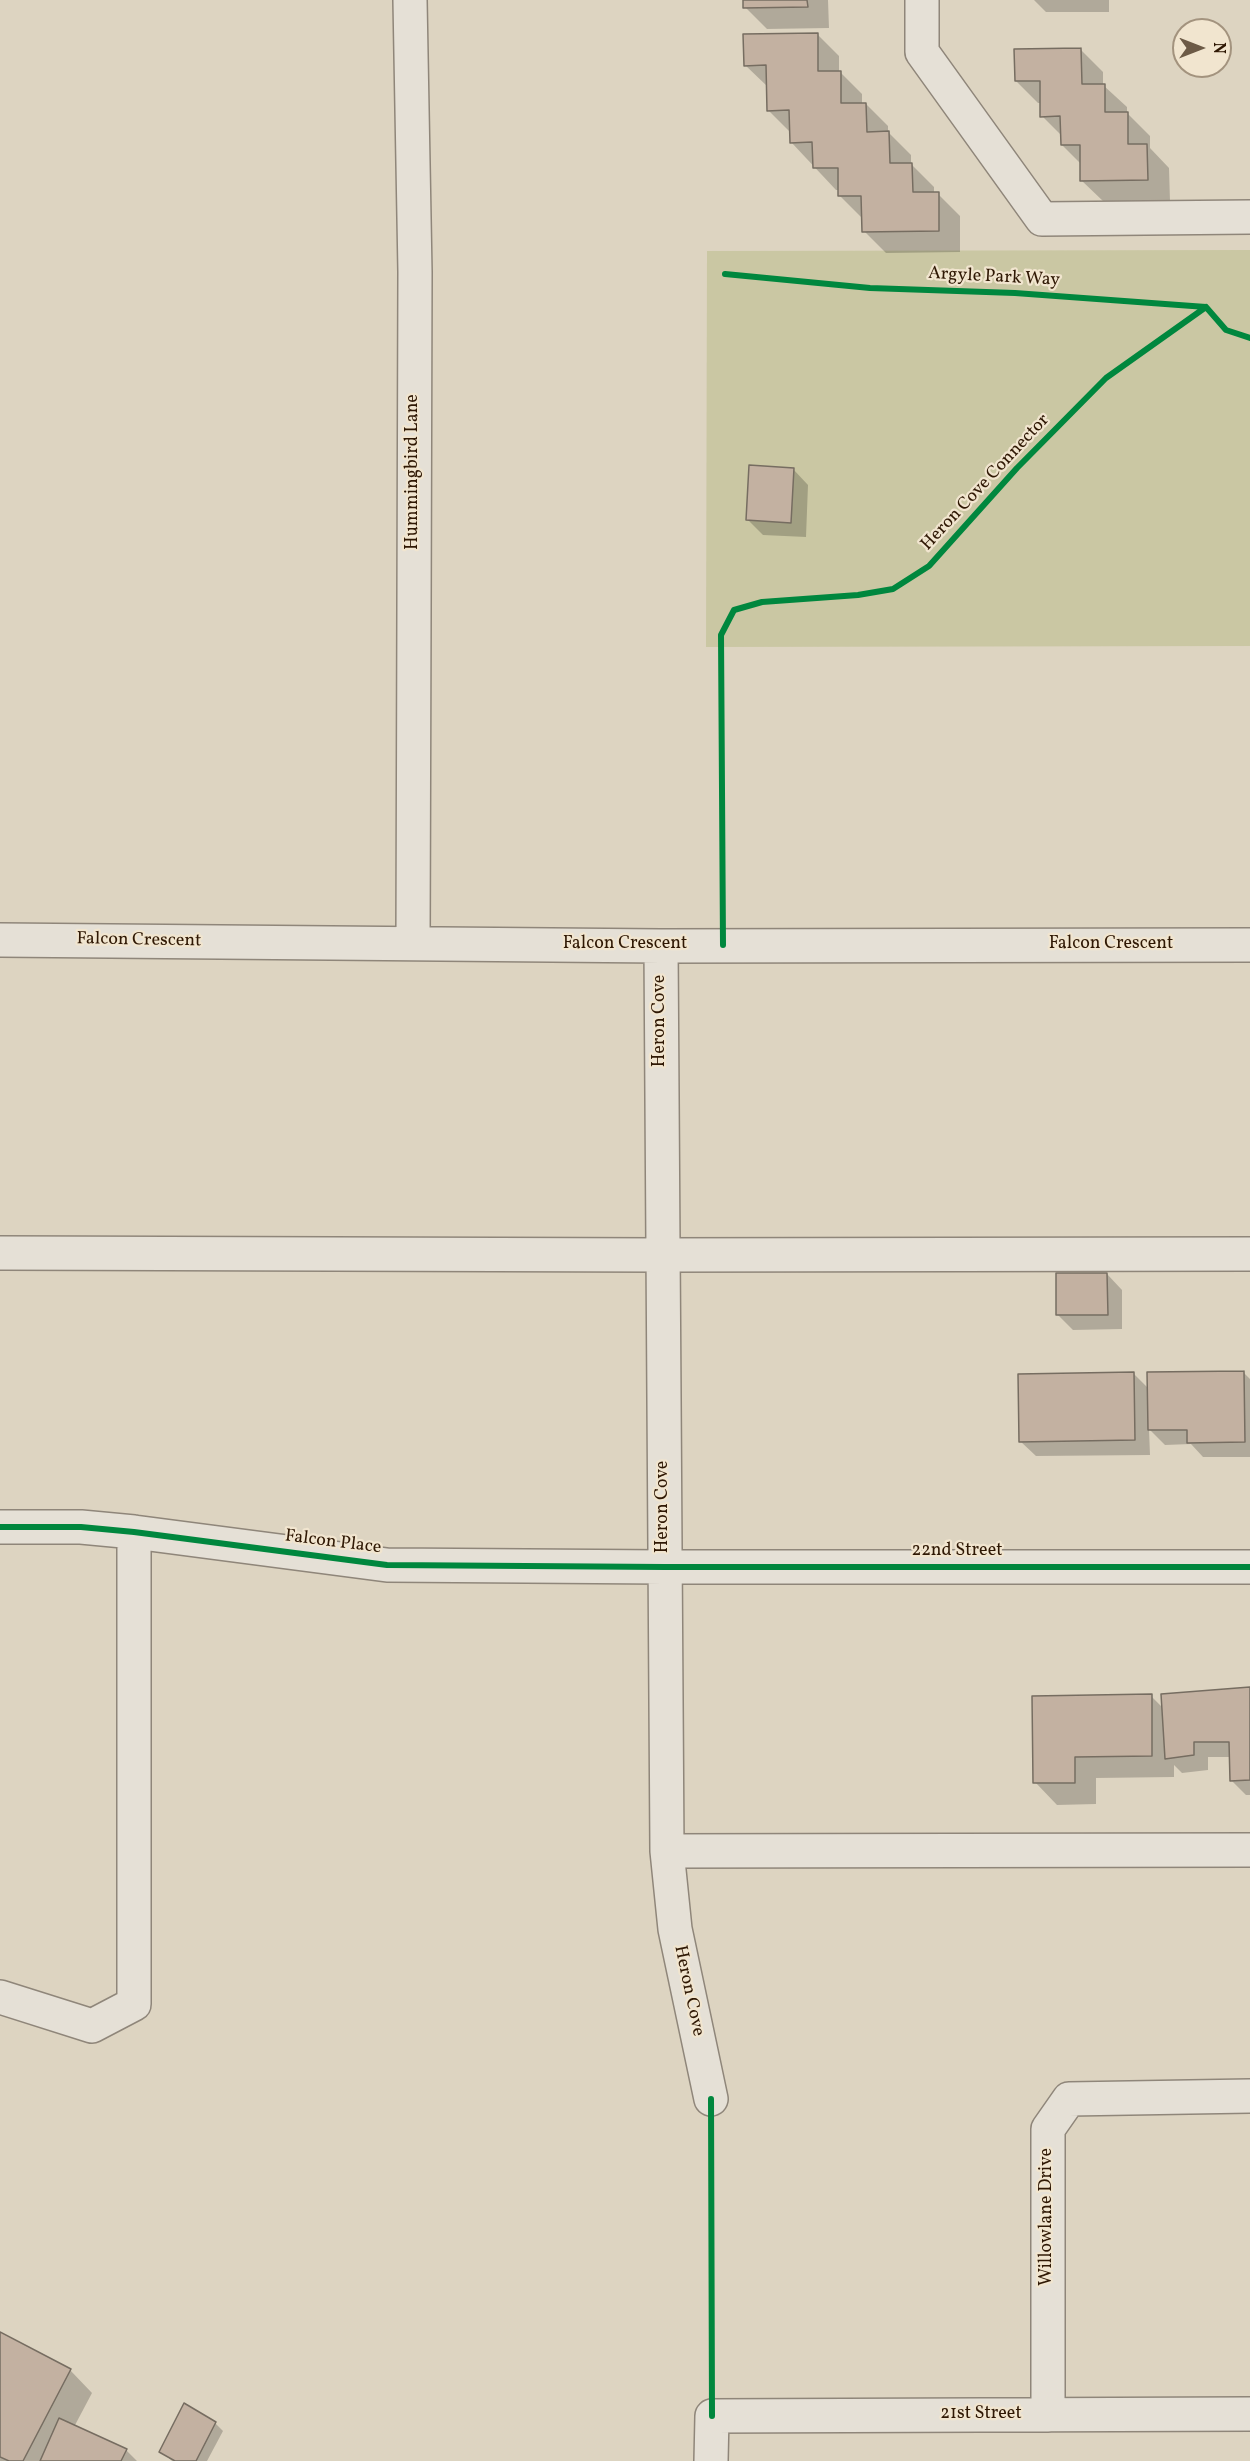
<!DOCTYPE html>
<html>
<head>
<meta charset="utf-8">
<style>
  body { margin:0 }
  #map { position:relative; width:1250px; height:2461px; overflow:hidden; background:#ddd4c1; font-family:Vollkorn,serif }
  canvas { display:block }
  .north { position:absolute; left:1172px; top:18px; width:60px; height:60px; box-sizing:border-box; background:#f1e5cf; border:2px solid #a3937e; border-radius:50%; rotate:90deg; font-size:16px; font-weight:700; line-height:24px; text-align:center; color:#2f1804 }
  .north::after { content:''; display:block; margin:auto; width:21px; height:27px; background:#6c5a46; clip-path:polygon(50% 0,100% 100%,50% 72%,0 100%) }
</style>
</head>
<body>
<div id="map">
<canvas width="1250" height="2461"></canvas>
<div class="north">N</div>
</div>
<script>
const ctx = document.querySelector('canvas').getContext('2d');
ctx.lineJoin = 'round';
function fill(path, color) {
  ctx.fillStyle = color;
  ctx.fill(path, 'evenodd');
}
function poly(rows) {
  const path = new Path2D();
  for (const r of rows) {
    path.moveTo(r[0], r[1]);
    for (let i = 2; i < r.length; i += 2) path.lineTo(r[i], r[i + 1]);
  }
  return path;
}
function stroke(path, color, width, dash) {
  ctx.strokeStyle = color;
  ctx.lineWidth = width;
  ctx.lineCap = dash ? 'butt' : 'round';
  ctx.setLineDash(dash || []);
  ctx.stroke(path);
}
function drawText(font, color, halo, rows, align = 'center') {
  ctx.font = font + ' Vollkorn,serif';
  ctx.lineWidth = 4.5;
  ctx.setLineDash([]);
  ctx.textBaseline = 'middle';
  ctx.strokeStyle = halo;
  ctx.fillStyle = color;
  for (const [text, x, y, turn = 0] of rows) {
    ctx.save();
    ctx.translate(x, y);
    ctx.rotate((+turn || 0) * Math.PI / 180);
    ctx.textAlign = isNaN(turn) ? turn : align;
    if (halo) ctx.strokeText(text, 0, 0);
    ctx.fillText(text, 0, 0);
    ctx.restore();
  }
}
const green = poly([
  [1250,250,1250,646,706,647,707,251]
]);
const shadow = poly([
  [744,0,828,0,829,28,767,29,745,7],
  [1034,0,1109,0,1109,12,1046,12],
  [817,34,839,56,839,71,862,94,862,104,866,104,888,126,888,132,911,155,911,164,934,187,934,194,938,194,960,216,960,252,886,253,864,231,862,218,840,196,840,190,836,190,791,142,791,133,768,110,768,87,745,65],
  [1081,50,1103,72,1103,85,1127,107,1127,113,1150,136,1150,148,1169,168,1170,201,1104,202,1081,180,1081,164,1062,145,1062,136,1042,116,1042,103,1038,103,1016,81],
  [793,469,808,485,806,537,763,535,747,519],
  [1107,1274,1122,1290,1122,1329,1073,1330,1058,1315],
  [1243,1372,1250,1379,1250,1457,1203,1457,1191,1444,1165,1445,1149,1429,1150,1455,1036,1456,1020,1441,1134,1374,1149,1389],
  [1250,1689,1250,1795,1246,1795,1231,1780,1231,1757,1208,1757,1208,1770,1182,1773,1174,1765,1174,1777,1096,1778,1096,1804,1057,1805,1035,1782,1151,1696,1163,1708],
  [0,2334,70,2370,92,2393,74,2427,126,2450,137,2461,0,2461],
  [215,2423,223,2431,207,2461,172,2461,161,2451]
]);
const building = poly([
  [743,0,807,0,808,7,743,8,743,0],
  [818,33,818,71,841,71,841,103,866,103,867,132,889,131,890,163,912,163,913,192,939,192,939,231,862,232,861,196,838,196,838,168,813,168,812,142,790,143,789,110,767,111,766,65,744,66,743,34,818,33],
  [1081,48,1082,84,1105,84,1105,112,1128,112,1128,144,1147,144,1148,180,1080,181,1080,145,1061,145,1060,116,1040,117,1040,81,1015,81,1014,49,1081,48],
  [749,465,794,468,791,523,746,520,749,465],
  [1056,1273,1107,1273,1108,1315,1056,1315,1056,1273],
  [1244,1371,1245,1442,1187,1443,1187,1430,1148,1430,1147,1372,1244,1371],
  [1134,1372,1135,1440,1019,1442,1018,1374,1134,1372],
  [1250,1687,1250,1780,1230,1781,1229,1742,1194,1742,1194,1755,1165,1759,1161,1694,1250,1687],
  [1152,1694,1152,1756,1075,1757,1075,1783,1033,1783,1032,1696,1152,1694],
  [0,2332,71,2369,23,2461,9,2461,0,2457,0,2332],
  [184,2403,216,2422,196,2461,175,2461,159,2452,184,2403],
  [59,2418,127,2449,121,2461,40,2461,59,2418]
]);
const minor = poly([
  [410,0,415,272,413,943],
  [922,0,922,52,1042,219,1250,217],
  [0,940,661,946,1250,945],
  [661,946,667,1851,675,1929,711,2099],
  [0,1253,662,1255,1250,1254],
  [0,1527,81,1527,134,1532,387,1565,664,1567,1250,1567],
  [667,1851,1250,1850],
  [0,1997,92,2026,134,2004,134,1532],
  [1048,2415,1048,2129,1069,2099,1250,2096],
  [711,2461,712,2416,1250,2414]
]);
const cycleway = poly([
  [725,274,870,288,1015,293,1206,307,1226,330,1250,338],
  [723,945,721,635,734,610,762,602,858,595,893,589,929,566,1017,468,1106,378,1206,307],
  [0,1527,81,1527,134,1532,387,1565,664,1567,1250,1567],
  [711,2099,712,2416]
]);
const streetNames = [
  ["Argyle Park Way",994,278,3],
  ["Hummingbird Lane",414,472,-90],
  ["Heron Cove Connector",986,483,-47],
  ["Falcon Crescent",139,941,1],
  ["Falcon Crescent",625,945],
  ["Falcon Crescent",1111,945],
  ["Heron Cove",661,1021,-90],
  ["Heron Cove",664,1507,-90],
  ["Falcon Place",333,1543,7],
  ["22nd Street",957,1552],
  ["Heron Cove",688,1991,78],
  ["Willowlane Drive",1048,2217,-90],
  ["21st Street",981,2415]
];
fill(green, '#cac7a3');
fill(shadow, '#0003');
fill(building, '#c3b1a1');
stroke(building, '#766d61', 1.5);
stroke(minor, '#8f867a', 36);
stroke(minor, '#e5e0d6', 33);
stroke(cycleway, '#00873e', 6);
drawText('18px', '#2f1804', '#f1e5cf', streetNames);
</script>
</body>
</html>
